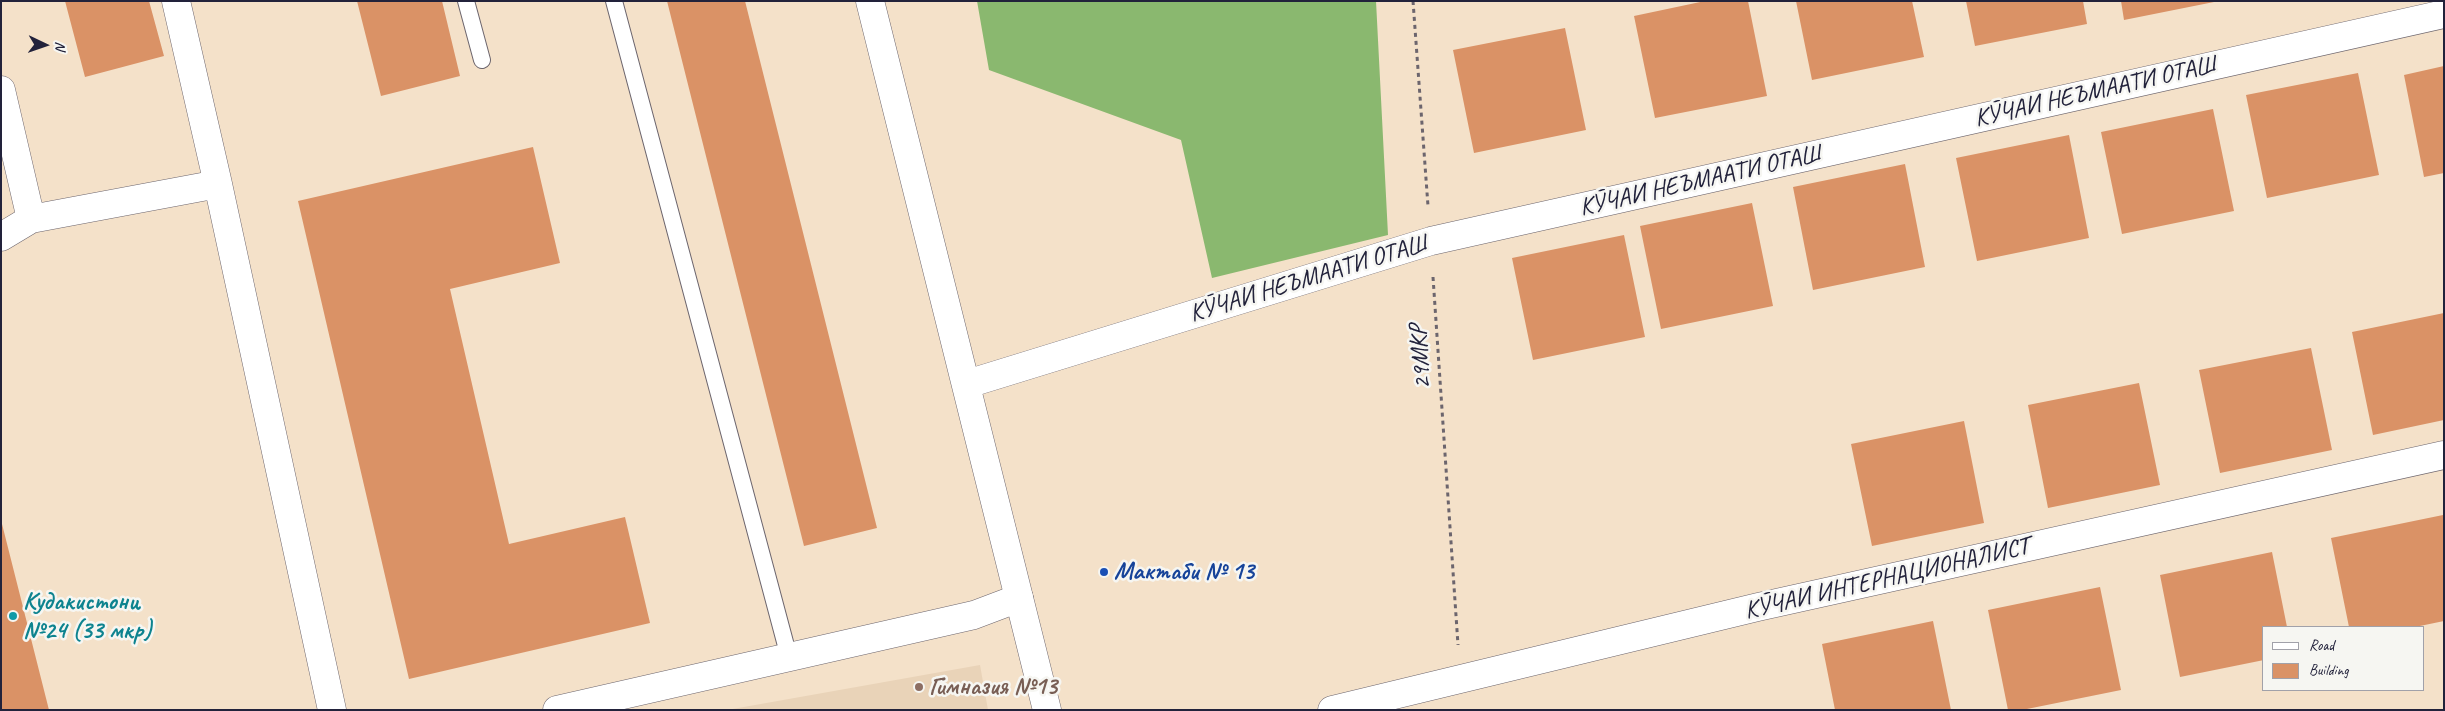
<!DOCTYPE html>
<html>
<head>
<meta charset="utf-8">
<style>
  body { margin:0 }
  #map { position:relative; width:2445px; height:711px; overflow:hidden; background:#f4e1c9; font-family:Caveat,sans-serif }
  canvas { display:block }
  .frame { position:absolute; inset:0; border:2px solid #22223b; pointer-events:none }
  .legend { position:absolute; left:2262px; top:626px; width:162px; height:65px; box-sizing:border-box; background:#f6f6f2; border:1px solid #a1a1a9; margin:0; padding:6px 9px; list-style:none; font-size:15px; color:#22223b }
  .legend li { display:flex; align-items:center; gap:10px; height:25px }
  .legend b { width:25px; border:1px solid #a1a1a9 }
  .north { position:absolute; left:20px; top:20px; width:50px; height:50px; -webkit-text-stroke:4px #f6f6f2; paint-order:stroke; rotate:93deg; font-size:14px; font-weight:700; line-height:20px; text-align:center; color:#22223b }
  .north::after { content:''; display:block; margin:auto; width:18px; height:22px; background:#22223b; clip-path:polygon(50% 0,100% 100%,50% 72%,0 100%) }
</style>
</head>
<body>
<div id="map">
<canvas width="2445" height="711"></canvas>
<div class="frame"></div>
<ul class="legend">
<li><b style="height:6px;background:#fff"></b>Road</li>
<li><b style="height:14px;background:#da9266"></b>Building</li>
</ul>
<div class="north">N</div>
</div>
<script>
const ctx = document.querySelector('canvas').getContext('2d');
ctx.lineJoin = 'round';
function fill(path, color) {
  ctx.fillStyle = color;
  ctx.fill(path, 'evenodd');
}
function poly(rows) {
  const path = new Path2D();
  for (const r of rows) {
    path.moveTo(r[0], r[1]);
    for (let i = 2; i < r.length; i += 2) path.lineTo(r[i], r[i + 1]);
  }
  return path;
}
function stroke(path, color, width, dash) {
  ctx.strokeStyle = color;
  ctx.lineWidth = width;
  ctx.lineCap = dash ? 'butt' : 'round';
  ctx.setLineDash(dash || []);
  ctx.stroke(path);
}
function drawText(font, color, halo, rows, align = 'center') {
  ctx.font = font + ' Caveat,sans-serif';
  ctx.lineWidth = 5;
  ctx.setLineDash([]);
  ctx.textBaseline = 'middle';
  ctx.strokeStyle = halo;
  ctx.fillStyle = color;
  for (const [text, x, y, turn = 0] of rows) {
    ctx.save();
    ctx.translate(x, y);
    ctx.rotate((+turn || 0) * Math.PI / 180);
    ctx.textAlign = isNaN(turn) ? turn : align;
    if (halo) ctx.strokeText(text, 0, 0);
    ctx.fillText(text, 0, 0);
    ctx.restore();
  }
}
const built = poly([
  [980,665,988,710,727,710]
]);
const forest = poly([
  [977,1,1376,1,1388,235,1212,278,1181,140,989,70]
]);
const building = poly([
  [65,1,149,1,164,56,85,77],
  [357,1,442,1,460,76,381,96],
  [667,1,745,1,877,528,804,546],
  [1705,1,1748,1,1767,96,1655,118,1634,16],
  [1796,1,1912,1,1924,57,1812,80],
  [1966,1,2083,1,2087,24,1975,46],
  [2121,1,2214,1,2214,2,2124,20],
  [1565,28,1586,130,1474,153,1453,50],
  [2444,66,2444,173,2424,177,2404,75],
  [2358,73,2379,175,2267,198,2246,95],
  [2213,109,2234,211,2122,234,2101,132],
  [2069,135,2089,238,1977,261,1956,158],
  [533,147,560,263,450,289,509,544,625,517,650,623,409,679,298,201],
  [1905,164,1925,267,1813,290,1793,187],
  [1752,203,1773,306,1661,329,1640,226],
  [1624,235,1645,337,1533,360,1512,258],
  [2444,313,2444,420,2373,435,2352,332],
  [2311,348,2332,450,2220,473,2199,370],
  [2139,383,2160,485,2048,508,2028,405],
  [1964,421,1984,523,1872,546,1851,444],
  [2443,515,2444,621,2415,627,2349,627,2331,538],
  [1,524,2,524,49,710,1,710],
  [2272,552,2287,627,2264,627,2264,660,2180,677,2160,575],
  [2100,587,2121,690,2022,710,2008,710,1988,610],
  [1933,621,1951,710,1835,710,1822,644]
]);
const path = poly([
  [1413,1,1428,206],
  [1433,277,1458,645]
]);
const lane = poly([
  [466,1,482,60],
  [614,1,789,657]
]);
const street = poly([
  [176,1,218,184],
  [1,90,31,219],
  [1,237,31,219,218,184,332,710],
  [967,384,1431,241,2444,14],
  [557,710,974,615,1019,598],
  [1332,710,1758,607,2444,455]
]);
const secondary = poly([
  [870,1,1047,710]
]);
const markers = [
  [1104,572,5,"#1a4fb4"],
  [13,616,5,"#0f9aa8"],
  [919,687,5,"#8d6e63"]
];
const streetNames = [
  ["КӮЧАИ НЕЪМААТИ ОТАШ",2095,92,-13],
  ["КӮЧАИ НЕЪМААТИ ОТАШ",1700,181,-13],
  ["КӮЧАИ НЕЪМААТИ ОТАШ",1308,279,-17],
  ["29МКР",1421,357,-94],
  ["КӮЧАИ ИНТЕРНАЦИОНАЛИСТ",1887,579,-13]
];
const transitNames = [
  ["Мактаби № 13",1114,572]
];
const cultureNames = [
  ["Кудакистони",23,602],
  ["№24 (33 мкр)",23,631]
];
const educationNames = [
  ["Гимназия №13",929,687]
];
fill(built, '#e9d3b8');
fill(forest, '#8ab86f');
fill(building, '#da9266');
stroke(lane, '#6c656d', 18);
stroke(street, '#6c656d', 29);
stroke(secondary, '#6c656d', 29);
stroke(path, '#6c656d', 3, [4, 4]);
stroke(lane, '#fff', 16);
stroke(street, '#fff', 28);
stroke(secondary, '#fff', 28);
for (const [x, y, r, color] of markers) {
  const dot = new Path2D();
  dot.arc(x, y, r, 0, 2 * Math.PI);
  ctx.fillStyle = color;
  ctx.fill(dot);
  stroke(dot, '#f6f6f2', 2);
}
drawText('25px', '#22223b', '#f6f6f2', streetNames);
drawText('bold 25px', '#164399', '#f6f6f2', transitNames, 'left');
drawText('bold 25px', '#0d838f', '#f6f6f2', cultureNames, 'left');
drawText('bold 25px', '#785e54', '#f6f6f2', educationNames, 'left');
</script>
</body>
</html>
